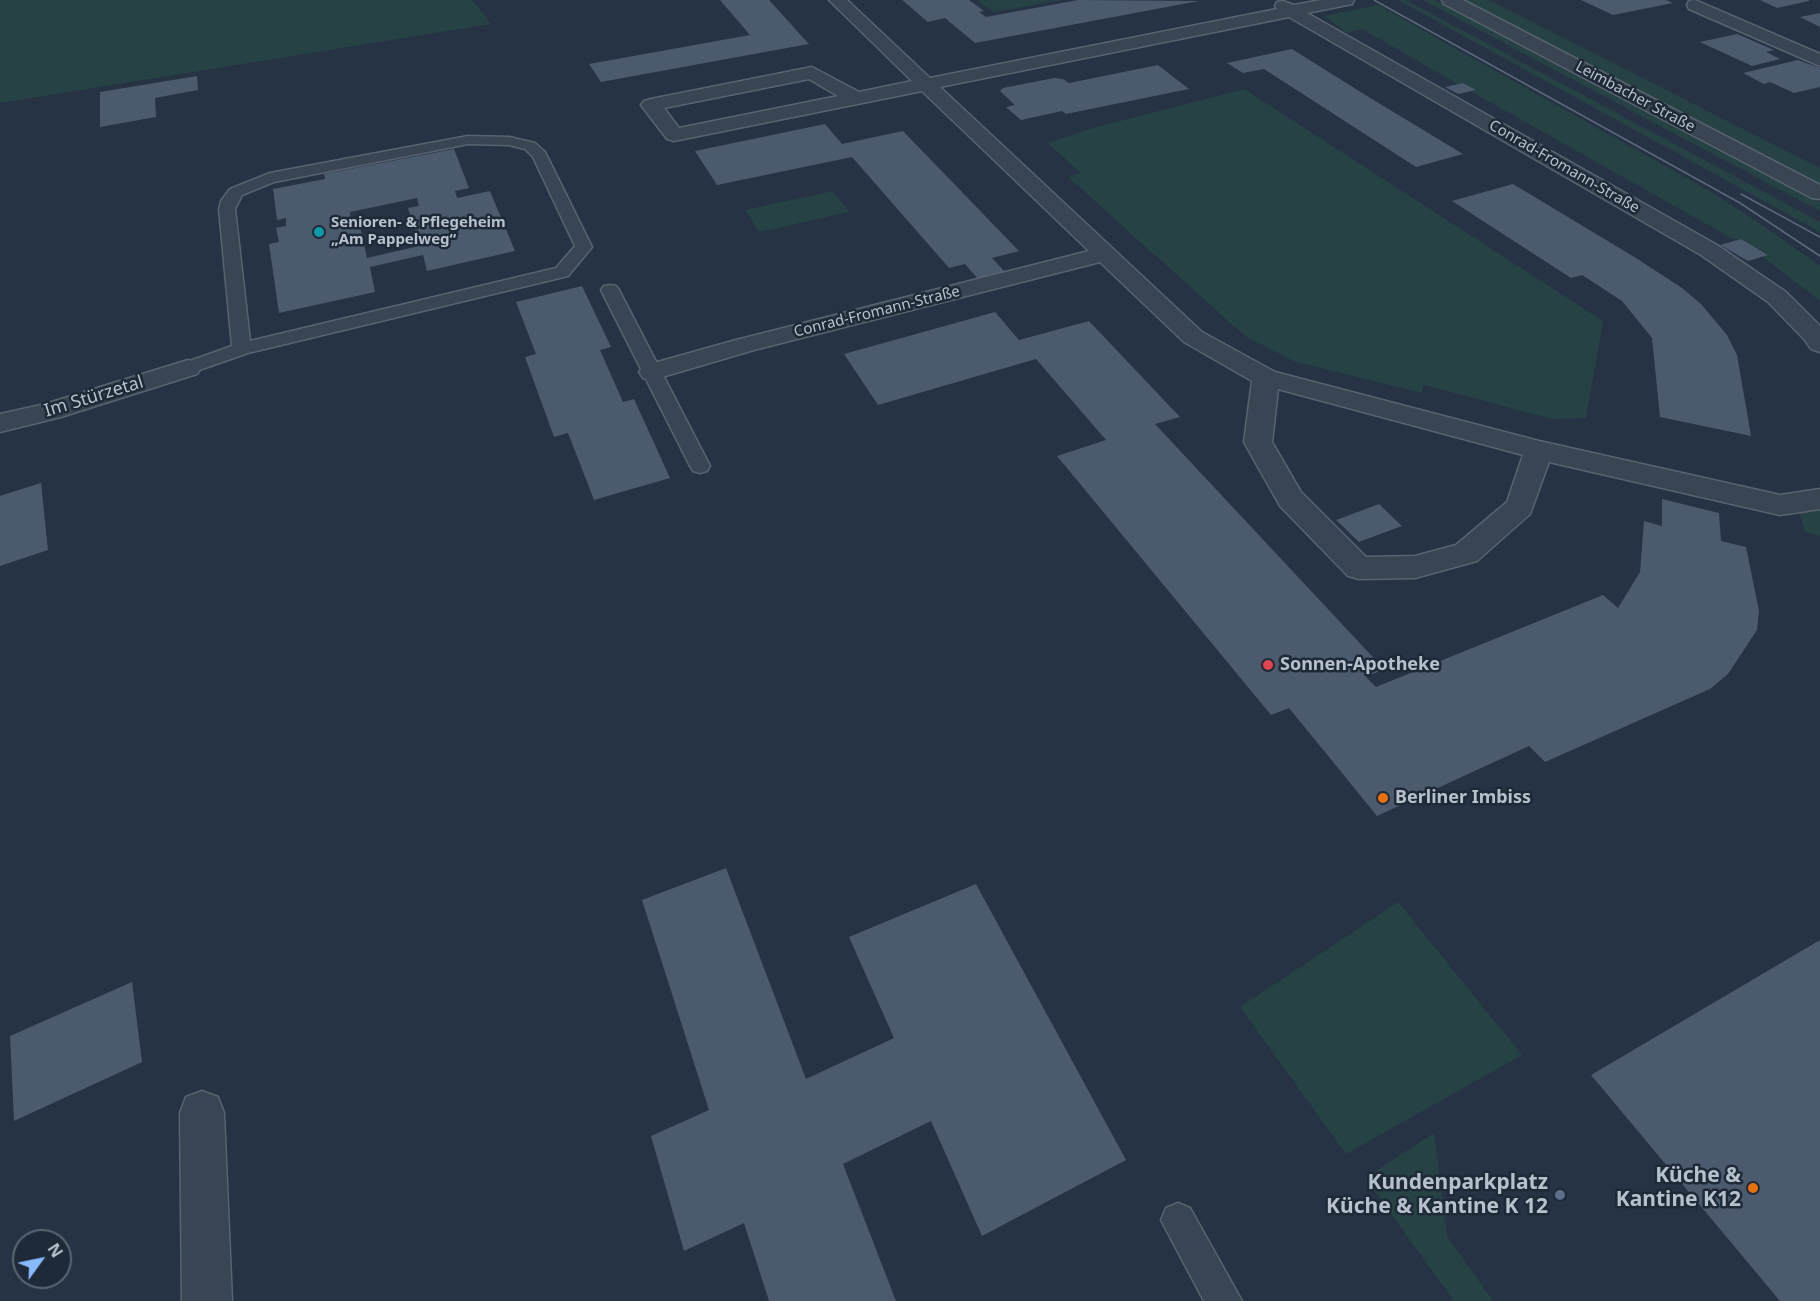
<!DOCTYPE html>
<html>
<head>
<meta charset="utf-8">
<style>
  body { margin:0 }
  #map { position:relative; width:1820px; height:1301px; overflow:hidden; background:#253344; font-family:"Noto Sans",sans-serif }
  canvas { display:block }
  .north { position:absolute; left:12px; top:1229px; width:60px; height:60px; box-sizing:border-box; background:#1e2a38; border:2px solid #5b6674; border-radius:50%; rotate:57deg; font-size:16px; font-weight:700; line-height:24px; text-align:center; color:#b7c0cd }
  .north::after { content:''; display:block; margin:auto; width:21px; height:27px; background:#8abafe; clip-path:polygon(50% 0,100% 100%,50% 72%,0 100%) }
</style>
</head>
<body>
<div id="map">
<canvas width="1820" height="1301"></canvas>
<div class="north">N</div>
</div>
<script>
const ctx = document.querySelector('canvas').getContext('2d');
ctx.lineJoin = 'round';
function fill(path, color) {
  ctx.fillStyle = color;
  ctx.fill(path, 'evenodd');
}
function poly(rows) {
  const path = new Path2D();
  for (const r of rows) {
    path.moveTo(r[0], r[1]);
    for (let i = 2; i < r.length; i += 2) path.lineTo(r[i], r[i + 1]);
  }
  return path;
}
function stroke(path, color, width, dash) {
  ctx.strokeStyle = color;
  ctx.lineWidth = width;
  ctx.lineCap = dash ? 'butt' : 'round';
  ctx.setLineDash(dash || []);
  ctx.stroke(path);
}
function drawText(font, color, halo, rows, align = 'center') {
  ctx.font = font + ' "Noto Sans",sans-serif';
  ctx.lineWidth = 5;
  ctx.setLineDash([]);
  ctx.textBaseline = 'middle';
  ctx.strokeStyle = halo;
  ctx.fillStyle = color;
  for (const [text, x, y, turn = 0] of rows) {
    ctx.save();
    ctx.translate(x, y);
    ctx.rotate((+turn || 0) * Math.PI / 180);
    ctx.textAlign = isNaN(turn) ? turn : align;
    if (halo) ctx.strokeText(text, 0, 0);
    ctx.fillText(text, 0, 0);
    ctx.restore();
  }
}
const green = poly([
  [0,0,472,0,491,24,0,103],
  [977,0,1062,0,994,12],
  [1398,0,1406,0,1820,222,1820,232],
  [1423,0,1435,0,1449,6,1820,202,1820,211],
  [1463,0,1489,0,1820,168,1820,185],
  [1378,5,1713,193,1768,229,1820,266,1820,301,1763,257,1768,254,1741,239,1733,239,1472,92,1475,90,1463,83,1458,84,1362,29,1347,33,1324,16],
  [1244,89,1603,321,1586,418,1553,419,1424,385,1421,393,1296,362,1245,336,1068,177,1081,173,1048,143,1093,128],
  [833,191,849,212,759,232,745,210],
  [1820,508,1820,536,1805,532,1799,511],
  [1398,902,1522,1055,1346,1154,1240,1007],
  [1434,1133,1447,1236,1493,1301,1454,1301,1365,1178]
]);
const building = poly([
  [720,0,769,0,809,44,601,82,589,64,750,35],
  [902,0,969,0,984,11,979,12,986,17,1078,0,1199,1,975,43,945,18,928,22],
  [1581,0,1666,0,1673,3,1613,15],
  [1760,0,1809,0,1809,1,1777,8],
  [1820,13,1820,27,1800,17],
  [1737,34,1774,50,1766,52,1780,59,1752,66,1700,42],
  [1292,49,1367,96,1463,154,1416,167,1264,69,1243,73,1227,63],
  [1798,60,1820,68,1820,87,1794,93,1770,82,1764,84,1743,73],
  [1158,65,1189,89,1066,114,1062,111,1021,120,1006,107,1015,105,1000,91,1003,88,1054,78,1063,79,1069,83],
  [197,76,198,90,155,98,156,117,100,127,100,92],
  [1463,83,1476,90,1458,94,1445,87],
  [825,124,842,144,903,131,1019,251,992,258,1005,272,978,279,965,264,949,268,852,157,717,185,695,151],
  [454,149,469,188,455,191,457,198,490,191,515,251,427,271,423,255,370,267,375,292,279,313,269,244,279,242,276,228,286,226,286,218,277,220,273,189,325,179,324,174],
  [417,198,419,206,408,208,419,246,367,258,358,217,351,219,350,212],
  [1513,184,1636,258,1682,288,1701,304,1727,335,1737,355,1751,436,1660,417,1652,338,1622,301,1582,275,1571,278,1452,201],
  [1741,239,1768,255,1748,261,1720,245],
  [582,286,611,347,600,350,623,402,634,399,670,478,594,500,568,433,554,437,525,357,536,354,516,302],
  [995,312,1019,340,1089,321,1180,417,1155,424,1384,669,1366,677,1376,687,1603,595,1618,608,1640,572,1644,521,1662,526,1662,499,1719,513,1721,541,1746,547,1759,611,1757,630,1728,674,1710,689,1545,762,1529,746,1377,816,1289,708,1271,715,1057,456,1106,440,1036,359,878,405,844,354],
  [41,483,48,550,0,566,0,496],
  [1379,504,1402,526,1359,542,1336,520],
  [726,868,806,1079,894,1038,849,937,976,884,1126,1160,982,1236,931,1121,843,1164,896,1301,769,1301,744,1223,684,1251,651,1136,709,1110,642,900],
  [1820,940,1820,1301,1780,1301,1591,1075],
  [132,982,142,1062,14,1121,10,1036]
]);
const service = poly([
  [468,136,509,137,535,143,545,152,592,247,568,276,248,353,188,374,181,372,179,368,181,364,232,346,219,209,221,201,230,189,270,173,468,136],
  [468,144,509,145,525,149,533,157,575,246,556,268,250,341,235,209,242,195,274,182,468,144],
  [610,285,616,286,619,290,710,466,707,471,700,473,693,471,690,466,601,290,604,286,610,285],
  [1178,1203,1190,1208,1242,1301,1204,1301,1161,1220,1166,1208,1178,1203]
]);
const minor = poly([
  [829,0,847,0,930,78,1277,9,1275,6,1277,2,1283,1,1294,5,1321,0,1354,0,1352,4,1307,13,1717,245,1786,292,1820,326,1820,352,1811,349,1804,339,1768,302,1701,255,1289,17,940,87,1202,332,1275,372,1539,441,1780,495,1820,489,1820,509,1780,515,1549,462,1530,514,1477,561,1415,578,1359,579,1348,576,1280,506,1244,442,1252,381,1184,342,1100,262,754,350,652,380,643,378,639,372,643,366,736,340,1089,251,922,91,674,141,667,139,641,105,644,101,651,99,812,67,859,92,912,81,829,0],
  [809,79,838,96,679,128,664,108,809,79],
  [1278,389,1523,455,1507,502,1456,545,1415,556,1366,557,1301,492,1272,442,1278,389],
  [1695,0,1820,54,1820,66,1689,9,1687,5,1689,1,1695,0],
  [188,360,197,362,201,368,197,374,61,417,0,432,0,414,45,404,188,360],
  [202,1091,218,1097,224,1113,232,1301,182,1301,180,1113,186,1097,202,1091]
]);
const tertiary = poly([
  [1442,0,1463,0,1820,185,1820,199,1812,198,1444,4,1442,0]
]);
const tram = poly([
  [1374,0,1740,203,1820,256],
  [1741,194,1820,237]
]);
const markers = [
  [319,232,6,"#0f9aa8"],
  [1268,665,6,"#e0444e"],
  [1383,798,6,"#e8710a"],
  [1753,1188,6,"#e8710a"],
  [1560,1195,6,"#5c6f8a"]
];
const farStreetnames = [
  ["Leimbacher Straße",1635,97,28],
  ["Conrad-Fromann-Straße",1564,167,30],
  ["Conrad-Fromann-Straße",877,312,-14]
];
const farPoinames = [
  ["Senioren- & Pflegeheim",331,223],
  ["„Am Pappelweg“",331,240]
];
const streetNames = [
  ["Im Stürzetal",94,397,-17]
];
const poiNames = [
  ["Sonnen-Apotheke",1280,665],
  ["Berliner Imbiss",1395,798]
];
const nearPoinames = [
  ["Küche &",1741,1176],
  ["Kantine K12",1741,1200],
  ["Kundenparkplatz",1548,1183],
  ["Küche & Kantine K 12",1548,1207]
];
fill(green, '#274244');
fill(building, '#4c5a6d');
stroke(service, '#586370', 3);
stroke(minor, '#586370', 3);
stroke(tertiary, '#586370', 3);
fill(service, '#394553');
fill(minor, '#394553');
fill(tertiary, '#394553');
stroke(tram, '#5b697a', 1.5);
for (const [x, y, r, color] of markers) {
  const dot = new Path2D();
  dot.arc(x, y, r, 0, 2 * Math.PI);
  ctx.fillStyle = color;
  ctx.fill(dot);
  stroke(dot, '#1e2a38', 2);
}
drawText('15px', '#b7c0cd', '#1e2a38', farStreetnames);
drawText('bold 15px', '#b7c0cd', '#1e2a38', farPoinames, 'left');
drawText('18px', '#b7c0cd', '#1e2a38', streetNames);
drawText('bold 18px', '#b7c0cd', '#1e2a38', poiNames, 'left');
drawText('bold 21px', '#b7c0cd', '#1e2a38', nearPoinames, 'right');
</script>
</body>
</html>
